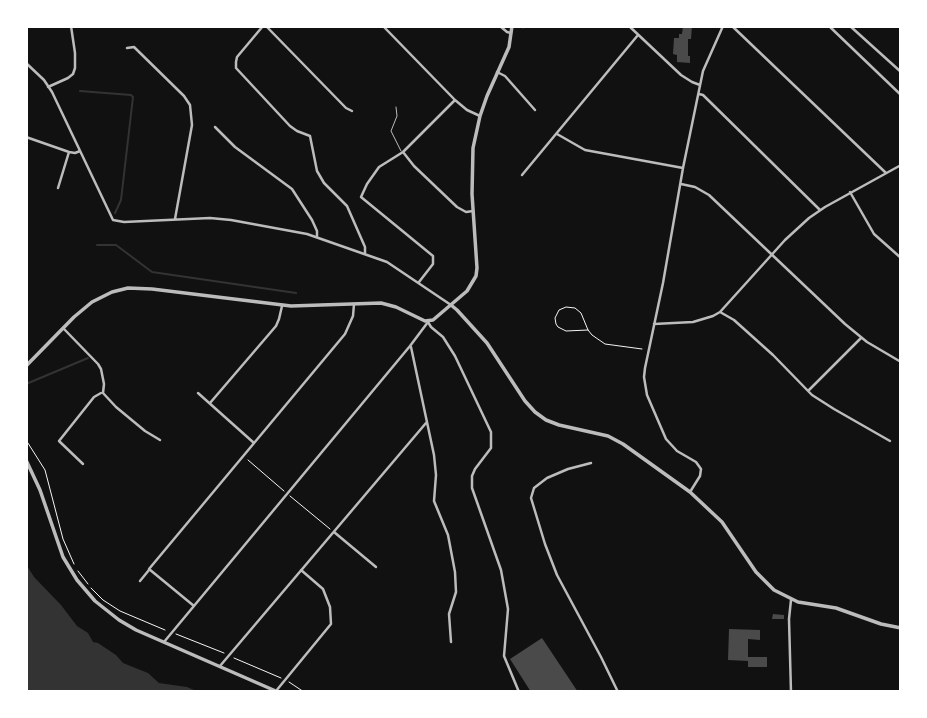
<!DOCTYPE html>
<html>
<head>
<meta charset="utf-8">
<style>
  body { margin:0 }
  #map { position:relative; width:927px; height:718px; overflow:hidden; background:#111; font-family:"DejaVu Sans",sans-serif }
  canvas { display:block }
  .frame { position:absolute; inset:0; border:28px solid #fff; pointer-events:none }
</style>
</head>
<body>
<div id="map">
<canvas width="927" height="718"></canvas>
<div class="frame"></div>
</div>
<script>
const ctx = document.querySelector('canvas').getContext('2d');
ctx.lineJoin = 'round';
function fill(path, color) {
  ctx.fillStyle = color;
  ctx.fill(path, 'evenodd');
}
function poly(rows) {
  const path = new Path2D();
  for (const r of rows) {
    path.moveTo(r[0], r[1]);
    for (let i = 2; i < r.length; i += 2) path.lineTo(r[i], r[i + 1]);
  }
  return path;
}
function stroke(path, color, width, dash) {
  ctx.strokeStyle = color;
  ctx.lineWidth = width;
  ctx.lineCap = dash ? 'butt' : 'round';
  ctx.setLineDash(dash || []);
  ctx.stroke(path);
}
const water = poly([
  [26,564,34,577,61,605,77,626,88,633,93,642,98,643,116,655,123,663,148,673,159,683,187,687,199,692,26,692]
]);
const stream = poly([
  [80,91,131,95,133,97,121,200,115,213],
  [97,245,116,245,152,272,296,293],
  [26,384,88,358]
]);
const building = poly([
  [683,26,692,26,691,39,688,39,688,56,690,56,690,63,677,62,677,55,673,54,674,38,679,38,679,34,682,34],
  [773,614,784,615,784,619,772,619],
  [729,629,760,630,760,640,748,639,748,657,767,657,767,667,748,667,748,661,728,660],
  [542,638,578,692,531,692,510,659]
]);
const path = poly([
  [588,330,566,331,558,327,556,324,555,318,559,310,566,307,575,308,581,313,588,330,592,335,605,344,642,349],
  [26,440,45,470,63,539,74,564],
  [248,460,284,491],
  [290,496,330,529],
  [78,571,88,584],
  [91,588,103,600,120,611,165,630],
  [176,634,224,653],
  [234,658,281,678],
  [289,682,304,692]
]);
const service = poly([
  [396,107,397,116,391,131,401,151]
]);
const minor = poly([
  [263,26,237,57,236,62,236,68,290,126,297,131,310,136,317,171,324,183,347,206,365,247,365,253],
  [266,26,346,108,352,111],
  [383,26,455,100,467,110,480,116],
  [500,26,507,32,511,33],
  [629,26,681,75,692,82,700,85],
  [732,26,886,173],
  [829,26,901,95],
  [850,26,901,72],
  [523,27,523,26],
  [127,48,134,47,184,96,190,105,192,125,175,219],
  [26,63,44,80,52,92,113,220,124,222,210,218,231,220,307,234,387,262,451,305],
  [497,72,505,76,535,110],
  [48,87,68,78,73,74,75,68,75,53,71,26],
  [699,94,703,95,820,210],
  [215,127,235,147,292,189,312,220,317,231,317,237],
  [557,134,585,150,683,168],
  [26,137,69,152,75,153,80,151],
  [403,152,414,166,457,207,466,212,473,211],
  [522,175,638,35],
  [681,184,695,187,709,195,845,324,867,342,901,362],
  [58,188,69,152],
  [850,192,874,234,901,258],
  [419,282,433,264,433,256,361,197,367,184,379,167,403,152,455,100],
  [720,312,734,320,773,355,812,395,834,409,890,441],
  [654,324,693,322,713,316,720,312,785,240,809,218,825,207,901,165],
  [64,329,98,364,101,369,104,384,103,393,116,407,145,431,160,440],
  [411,347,434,455,436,475,434,501,448,535,455,572,456,592,449,614,451,642],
  [809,390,861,338],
  [198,393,254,443],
  [210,403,276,326,279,319,282,306],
  [591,463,568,469,547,478,534,488,531,498,545,544,557,575,601,657,618,692],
  [83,464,59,441,94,397,101,393],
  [690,492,700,476,701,469,696,462,677,451,666,439,647,395,644,377,645,368,663,283,683,168,703,71,723,26],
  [334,532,376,567],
  [140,581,149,570],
  [194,606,149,569,345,334,353,316,354,304],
  [164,642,410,346,428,322,431,327,443,337,455,356,491,432,491,448,475,469,472,476,472,488,501,570,508,609,504,656,519,692],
  [220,666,426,423],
  [276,691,331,624,330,607,323,589,301,570],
  [791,692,789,619,791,600]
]);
const tertiary = poly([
  [451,305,457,310,487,343,525,401,535,412,546,420,559,425,608,436,623,444,690,492,722,522,756,572,774,590,798,602,836,608,881,624,901,628],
  [26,366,74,317,92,302,112,292,128,288,152,289,291,306,381,303,396,307,425,321,433,320,467,291,476,276,477,268,472,194,473,148,480,116,487,96,509,47,512,26],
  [26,460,40,490,63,557,77,580,95,601,119,620,136,630,278,692]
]);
fill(water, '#333');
stroke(stream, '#333', 2);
fill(building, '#4a4a4a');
stroke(path, '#f5f5f5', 1);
stroke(service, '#bcbcbc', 1);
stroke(minor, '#bcbcbc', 2.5);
stroke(tertiary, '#bcbcbc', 3.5);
</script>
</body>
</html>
